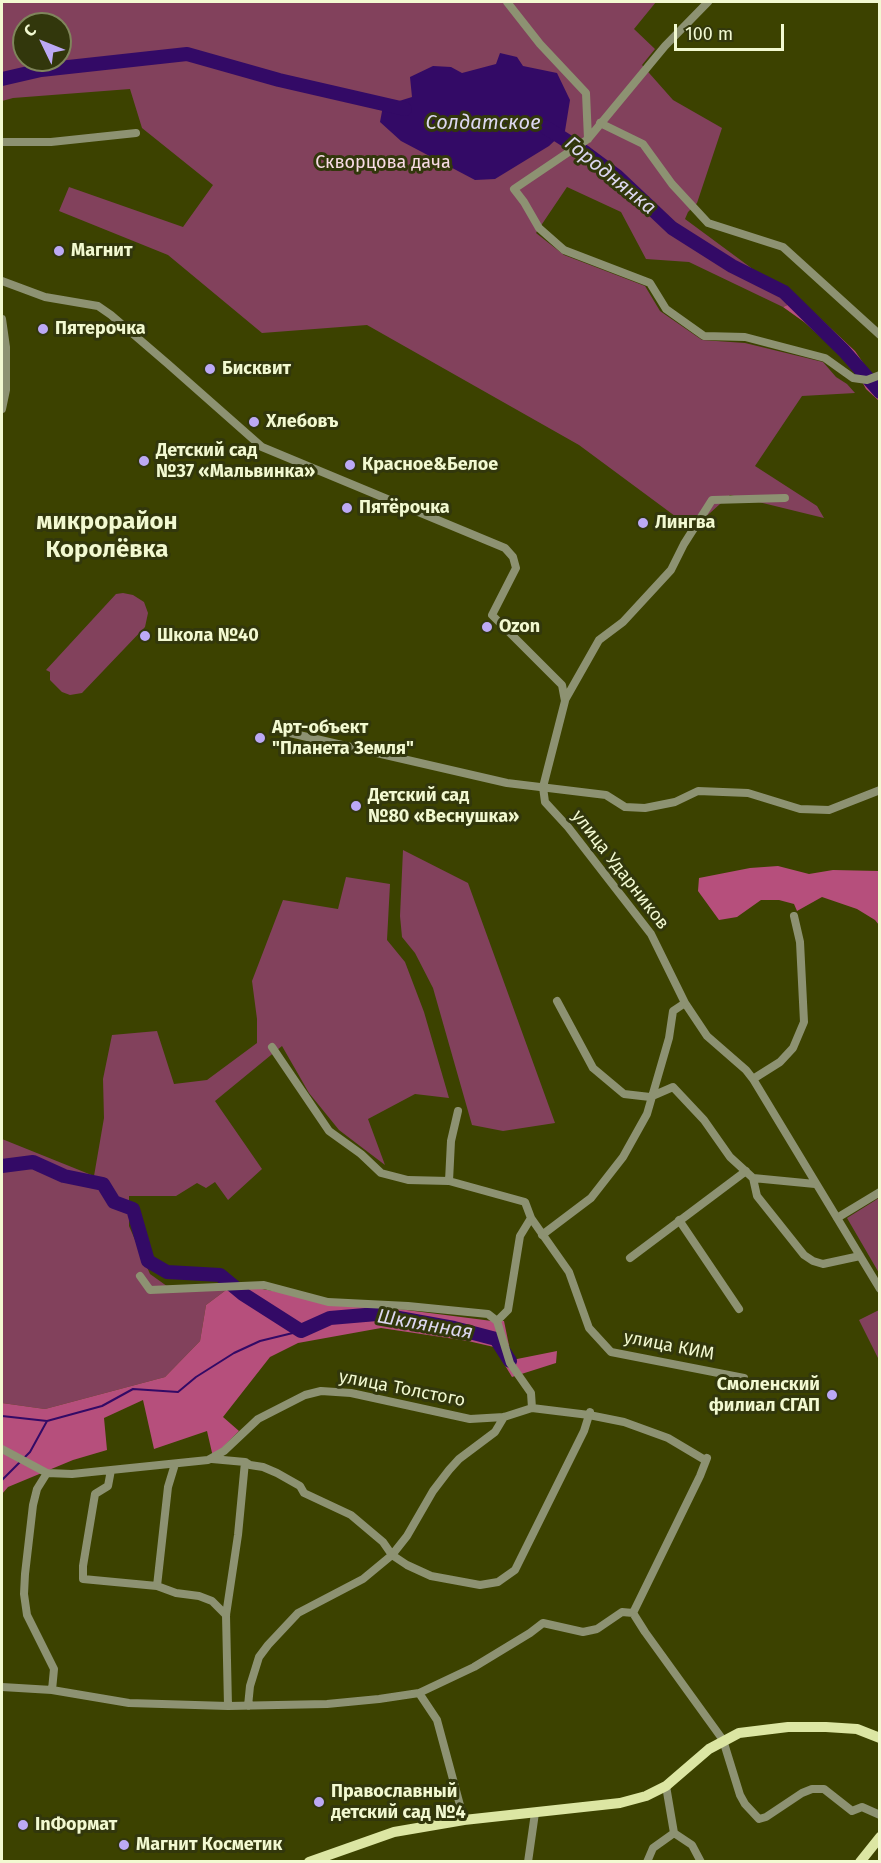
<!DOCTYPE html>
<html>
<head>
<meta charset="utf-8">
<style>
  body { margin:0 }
  #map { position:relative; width:881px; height:1863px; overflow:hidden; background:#3c4200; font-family:"Fira Sans",sans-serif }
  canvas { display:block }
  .frame { position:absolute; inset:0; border:3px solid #f2f9d1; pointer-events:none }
  .north { position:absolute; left:12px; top:12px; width:60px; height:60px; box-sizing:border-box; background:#32370c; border:2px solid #7f855b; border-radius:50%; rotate:313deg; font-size:16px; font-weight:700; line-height:24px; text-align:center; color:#f2f9d1 }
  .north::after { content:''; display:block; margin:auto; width:21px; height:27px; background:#bca9f5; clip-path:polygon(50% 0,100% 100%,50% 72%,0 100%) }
  .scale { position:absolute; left:674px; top:24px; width:110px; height:27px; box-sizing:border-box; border:3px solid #f2f9d1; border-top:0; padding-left:8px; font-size:18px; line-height:21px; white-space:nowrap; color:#f2f9d1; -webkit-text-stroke:4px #32370c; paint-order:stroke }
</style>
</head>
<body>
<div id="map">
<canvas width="881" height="1863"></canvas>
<div class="frame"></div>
<div class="north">С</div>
<div class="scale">100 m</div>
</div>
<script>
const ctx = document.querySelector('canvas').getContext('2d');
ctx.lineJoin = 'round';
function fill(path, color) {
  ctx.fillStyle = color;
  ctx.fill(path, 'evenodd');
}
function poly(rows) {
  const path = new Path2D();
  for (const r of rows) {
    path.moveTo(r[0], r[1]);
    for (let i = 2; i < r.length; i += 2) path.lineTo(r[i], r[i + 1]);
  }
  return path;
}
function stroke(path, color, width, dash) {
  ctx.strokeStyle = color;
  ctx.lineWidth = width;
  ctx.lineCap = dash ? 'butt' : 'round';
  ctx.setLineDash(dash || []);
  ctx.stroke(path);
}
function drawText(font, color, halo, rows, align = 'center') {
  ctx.font = font + ' "Fira Sans",sans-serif';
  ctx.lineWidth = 6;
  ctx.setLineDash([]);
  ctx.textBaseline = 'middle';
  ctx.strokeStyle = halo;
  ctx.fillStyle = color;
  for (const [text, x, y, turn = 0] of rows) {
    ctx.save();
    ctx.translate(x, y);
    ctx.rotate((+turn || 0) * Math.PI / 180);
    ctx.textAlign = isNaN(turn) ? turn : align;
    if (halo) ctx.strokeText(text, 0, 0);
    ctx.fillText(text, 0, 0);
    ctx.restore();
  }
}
const green = poly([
  [2,2,656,2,634,29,655,49,642,65,673,100,722,128,697,203,688,212,685,219,796,301,783,307,689,262,646,259,621,212,567,187,536,233,564,255,645,286,660,311,702,340,745,343,823,362,836,377,847,384,855,393,802,396,755,466,817,506,824,518,730,495,700,522,679,519,579,445,367,325,262,333,168,255,59,211,69,187,183,227,213,185,142,128,130,89,13,98,2,101],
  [24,24,60,24,60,60,24,60],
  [123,593,133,595,144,602,148,613,145,627,82,693,70,695,62,692,50,680,50,672,46,670,116,594],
  [403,850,468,883,555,1123,503,1131,472,1125,433,988,415,953,402,937,400,916],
  [346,877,390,884,387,940,405,962,424,1012,449,1098,415,1094,368,1119,385,1165,339,1130,309,1093,282,1046,215,1101,262,1169,228,1200,215,1182,206,1188,197,1183,176,1196,129,1196,129,1226,150,1274,171,1289,234,1284,206,1305,200,1341,165,1377,45,1409,2,1403,2,1139,94,1176,104,1118,103,1079,112,1035,157,1031,174,1084,207,1080,257,1043,257,1019,252,981,283,900,338,909],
  [879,1198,879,1273,847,1218],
  [879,1310,880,1360,879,1360,859,1320]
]);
const forest = poly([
  [796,301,808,307,855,351,875,380,879,378,879,401,866,389,858,374,834,349,804,322,783,307],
  [778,866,809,874,833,870,879,871,879,925,875,920,857,909,822,897,797,911,794,904,779,900,761,900,737,917,719,920,698,891,699,878,750,868],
  [234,1284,313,1298,492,1321,504,1321,512,1360,557,1351,556,1363,512,1377,494,1347,468,1341,381,1328,298,1343,270,1357,223,1417,239,1431,213,1457,207,1431,154,1449,143,1400,104,1418,107,1450,73,1460,8,1487,2,1494,2,1403,45,1409,165,1377,200,1341,206,1305]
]);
const water = poly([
  [500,53,517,57,523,66,557,73,570,100,565,131,549,146,495,179,475,180,401,141,380,122,383,106,412,97,410,77,433,66,451,67,462,73,496,64]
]);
const stream = poly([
  [2,1416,47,1421,102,1406,133,1389,178,1392,196,1377,234,1353,260,1341,301,1331],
  [25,1457,30,1452,47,1421],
  [2,1480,21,1461]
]);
const river = poly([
  [2,79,41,70,187,54,279,80,405,109],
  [545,127,586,153,617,176,672,228,732,266,784,292,844,351,880,392],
  [2,1166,33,1162,64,1176,103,1184,114,1202,133,1209,148,1261,167,1272,220,1275,243,1294,301,1331,330,1318,377,1314,454,1328,496,1339,510,1361]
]);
const minor = poly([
  [507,2,540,44,586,93,588,139],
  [708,2,665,46,588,139,514,189,524,202,539,228,564,250,650,283,666,309,704,336,745,337,825,358,853,378,867,380,880,375],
  [600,123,643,144,672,184,708,223,783,247,880,335],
  [2,142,51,142,136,133],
  [2,281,45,297,98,306,111,315,168,364,262,447,505,548,513,557,516,568,492,615,562,685,565,701,543,787,545,802,568,827,651,934,685,1003,707,1036,746,1070,753,1079,880,1289],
  [2,319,6,347,6,390,2,409],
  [565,700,599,640,623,622,671,570,684,544,712,500,785,498],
  [277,730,507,783,606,795,625,807,645,808,675,802,698,791,748,793,800,809,829,810,880,790],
  [557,1001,593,1068,624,1094,650,1097,673,1087,704,1120,730,1157,753,1178,757,1196,804,1255,813,1261,823,1264,860,1256],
  [272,1047,329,1131,361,1154,381,1173,408,1180,449,1181,525,1202,531,1218,569,1272,589,1328,611,1352,744,1378],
  [753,1079,780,1062,793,1048,804,1022,800,942,794,916],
  [753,1178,815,1184],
  [449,1181,451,1141,458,1111],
  [837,1218,880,1192],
  [679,1220,739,1309],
  [542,1235,591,1198,623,1157,647,1114,669,1038,673,1011,685,1003],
  [630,1258,746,1171],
  [140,1276,150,1290,264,1285,328,1302,408,1306,488,1314,497,1321,510,1363,531,1393,532,1408],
  [497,1321,508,1310,520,1236,531,1218],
  [2,1449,47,1473,72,1474,208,1460,224,1451,258,1419,305,1395,321,1391,351,1393,470,1419,504,1417,532,1408,589,1415,624,1422,668,1438,705,1460],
  [212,1459,245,1462],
  [175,1464,168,1487,157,1586,176,1593,199,1596,212,1601,226,1615],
  [111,1470,108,1486,95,1494,83,1566,83,1579,157,1586],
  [47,1473,37,1489,33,1505,25,1574,24,1594,27,1615,54,1669,52,1690],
  [633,1613,645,1632,723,1740,740,1795,745,1804,759,1819,766,1817,802,1793,812,1789,824,1789,852,1811,862,1807,880,1815],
  [633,1613,700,1476,707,1458],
  [2,1687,52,1690,129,1703,228,1706,327,1704,379,1699,419,1693,474,1667,530,1633,543,1623,583,1632,597,1629,622,1612,633,1613],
  [419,1693,437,1720,464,1820],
  [228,1706,226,1615,238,1535,245,1462,250,1465,263,1467,277,1473,300,1486,304,1493,351,1515,383,1542,392,1555,407,1565,431,1576,480,1585,498,1582,515,1570,584,1431,590,1412],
  [248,1706,250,1686,259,1657,268,1645,298,1613,363,1579,392,1555,407,1536,433,1491,449,1470,459,1459,495,1432,504,1417],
  [674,1833,692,1845,701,1862],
  [528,1862,535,1813],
  [647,1862,653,1848,674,1833,666,1786]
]);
const major = poly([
  [309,1862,394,1832,464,1820,620,1803,646,1796,666,1786,709,1749,739,1733,788,1727,826,1727,857,1729,880,1738],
  [860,1862,880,1837]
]);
const markers = [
  [59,251,6,"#bca9f5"],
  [43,329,6,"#bca9f5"],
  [210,369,6,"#bca9f5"],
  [254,422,6,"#bca9f5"],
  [144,461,6,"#bca9f5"],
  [350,465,6,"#bca9f5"],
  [347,508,6,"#bca9f5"],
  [643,523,6,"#bca9f5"],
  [487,627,6,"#bca9f5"],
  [145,636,6,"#bca9f5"],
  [260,738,6,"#bca9f5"],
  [356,806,6,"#bca9f5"],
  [832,1395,6,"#bca9f5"],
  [319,1802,6,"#bca9f5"],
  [23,1825,6,"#bca9f5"],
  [124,1845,6,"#bca9f5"]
];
const parkNames = [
  ["Скворцова дача",383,163]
];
const poiNames = [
  ["Магнит",71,251],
  ["Пятерочка",55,329],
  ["Бисквит",222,369],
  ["Хлебовъ",266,422],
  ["Детский сад",156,451],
  ["№37 «Мальвинка»",156,472],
  ["Красное&Белое",362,465],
  ["Пятёрочка",359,508],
  ["Лингва",655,523],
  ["Ozon",499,627],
  ["Школа №40",157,636],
  ["Арт-объект",272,728],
  ["\"Планета Земля\"",272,749],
  ["Детский сад",368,796],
  ["№80 «Веснушка»",368,817],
  ["Смоленский",820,1385,"right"],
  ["филиал СГАП",820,1406,"right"],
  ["Православный",331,1792],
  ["детский сад №4",331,1813],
  ["InФормат",35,1825],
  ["Магнит Косметик",136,1845]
];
const streetNames = [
  ["улица Ударников",620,870,52],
  ["улица КИМ",669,1346,11],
  ["улица Толстого",402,1389,11]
];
const waterNames = [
  ["Солдатское",483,123],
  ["Городнянка",610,176,39],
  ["Шклянная",425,1325,10]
];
const districtNames = [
  ["микрорайон",107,522],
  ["Королёвка",107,550]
];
fill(green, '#82415c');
fill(forest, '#b64f7c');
fill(water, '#330a66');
stroke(stream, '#330a66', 2);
stroke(river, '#330a66', 14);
stroke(minor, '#8d9272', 8);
stroke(major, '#dce6a3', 10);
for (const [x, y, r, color] of markers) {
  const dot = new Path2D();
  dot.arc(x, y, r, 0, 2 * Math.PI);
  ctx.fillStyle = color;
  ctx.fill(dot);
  stroke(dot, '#32370c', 2);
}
drawText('18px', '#f8dbe5', '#32370c', parkNames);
drawText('bold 18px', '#f2f9d1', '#32370c', poiNames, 'left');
drawText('18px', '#f2f9d1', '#32370c', streetNames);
drawText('italic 20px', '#dcd7f0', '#32370c', waterNames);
drawText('bold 24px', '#f2f9d1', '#32370c', districtNames);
</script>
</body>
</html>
